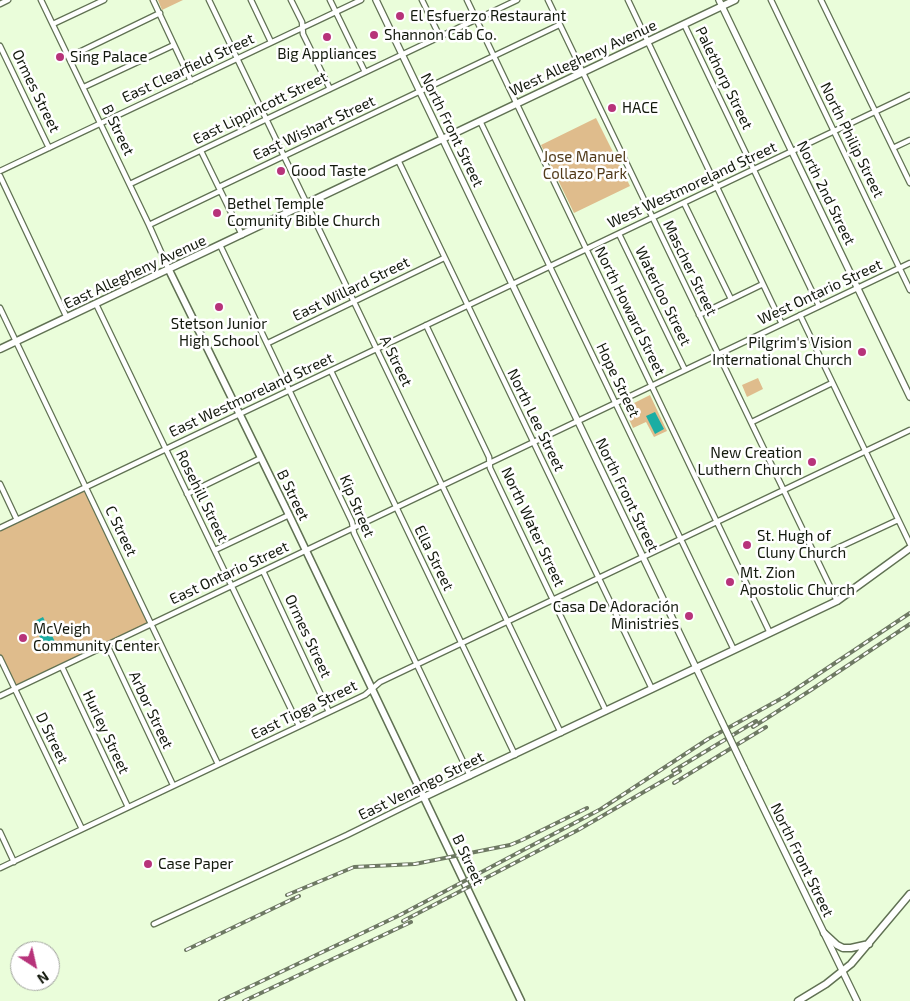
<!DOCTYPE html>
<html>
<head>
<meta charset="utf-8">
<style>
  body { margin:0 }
  #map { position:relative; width:910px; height:1001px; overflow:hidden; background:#eafdda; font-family:"Exo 2",sans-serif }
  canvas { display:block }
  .north { position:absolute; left:10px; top:941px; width:50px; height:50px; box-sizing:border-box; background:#fff; border:1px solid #a1a39e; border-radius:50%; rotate:145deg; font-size:14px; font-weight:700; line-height:20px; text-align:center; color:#13190d }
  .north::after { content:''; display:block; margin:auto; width:18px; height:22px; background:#b7337a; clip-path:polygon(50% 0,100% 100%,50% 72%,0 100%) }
</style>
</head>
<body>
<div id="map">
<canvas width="910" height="1001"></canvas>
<div class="north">N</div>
</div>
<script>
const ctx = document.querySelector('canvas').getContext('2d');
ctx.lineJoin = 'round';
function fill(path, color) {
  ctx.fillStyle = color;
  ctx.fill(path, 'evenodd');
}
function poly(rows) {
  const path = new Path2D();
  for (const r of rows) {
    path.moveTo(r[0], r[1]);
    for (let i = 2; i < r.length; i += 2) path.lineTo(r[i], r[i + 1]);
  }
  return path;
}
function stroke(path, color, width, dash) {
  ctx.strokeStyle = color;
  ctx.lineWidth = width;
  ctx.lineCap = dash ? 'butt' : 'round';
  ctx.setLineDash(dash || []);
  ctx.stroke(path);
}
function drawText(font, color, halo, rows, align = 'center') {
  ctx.font = font + ' "Exo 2",sans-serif';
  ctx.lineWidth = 5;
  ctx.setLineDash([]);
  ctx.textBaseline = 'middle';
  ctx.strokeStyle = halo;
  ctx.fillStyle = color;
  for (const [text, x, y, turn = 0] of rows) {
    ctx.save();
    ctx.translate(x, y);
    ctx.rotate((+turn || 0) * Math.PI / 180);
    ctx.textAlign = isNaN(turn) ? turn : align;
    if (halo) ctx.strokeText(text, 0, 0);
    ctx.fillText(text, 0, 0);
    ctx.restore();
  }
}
const green = poly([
  [158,0,183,0,162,10],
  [596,118,630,186,574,213,541,145],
  [758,378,763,389,747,397,742,385],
  [650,395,667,431,654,437,646,422,633,428,624,408],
  [86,487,151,624,15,689,0,658,0,528]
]);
const water = poly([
  [655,412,664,429,655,434,646,416],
  [43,617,56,644,45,649,33,622]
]);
const minor = poly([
  [41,0,149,225,169,270],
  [153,0,191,81],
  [209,0,561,733],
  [251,0,271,42],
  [291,0,302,22,303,34,330,89],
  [330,0,365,72],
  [422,0,440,37],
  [467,0,770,633],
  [548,0,837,601],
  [628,0,782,324],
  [771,0,910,290],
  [821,0,910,183],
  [0,4,8,0],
  [53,24,104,0],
  [684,24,819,306],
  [0,46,49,148],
  [69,57,160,13],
  [84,87,174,45],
  [480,121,734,650],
  [893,148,910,140],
  [201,151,242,235],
  [398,160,652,689],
  [0,171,361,0],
  [0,176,67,318],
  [130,184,517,0],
  [219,187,559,25],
  [684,203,731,299],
  [149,225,220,191],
  [619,234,685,370],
  [220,245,352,522,354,533,470,776],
  [96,304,299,726],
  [0,308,218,764],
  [699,315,763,284],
  [800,315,910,544],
  [426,325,489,457,490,468,606,711],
  [268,343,444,258],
  [331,371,515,755],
  [752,422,832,383],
  [0,484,17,520],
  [187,494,261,458],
  [0,528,910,95],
  [215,550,289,515],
  [816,558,898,520],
  [263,571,329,712],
  [107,645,173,785],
  [0,658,82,829],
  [62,667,128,807],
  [0,696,910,263],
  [0,832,14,862],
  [0,868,365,695,380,682,910,430],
  [154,924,347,835,424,797]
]);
const tertiary = poly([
  [376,0,722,722],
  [719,0,910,397],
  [744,768,857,1001]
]);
const secondary = poly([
  [169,270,289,515,521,1001],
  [0,349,735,0],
  [424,797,837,601,910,548],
  [824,933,837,945,843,948,851,948,869,944],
  [798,1001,826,984,851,964,910,894]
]);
const rail = poly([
  [753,727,811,690,910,624],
  [673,771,756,721],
  [674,783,766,727],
  [287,895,354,867,415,864,510,845,522,840,587,808],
  [403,921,578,830,680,771],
  [186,950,299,896],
  [220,1001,400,915,601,809,708,739,784,697,910,613],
  [244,1001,411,922]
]);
const tertiaryBridge = poly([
  [722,722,744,768]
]);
const markers = [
  [400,16,5,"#b7337a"],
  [374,35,5,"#b7337a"],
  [327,37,5,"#b7337a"],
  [60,57,5,"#b7337a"],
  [612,108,5,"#b7337a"],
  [281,171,5,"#b7337a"],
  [217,213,5,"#b7337a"],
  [219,307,5,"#b7337a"],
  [862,352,5,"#b7337a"],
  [812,462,5,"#b7337a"],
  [747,545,5,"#b7337a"],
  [730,582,5,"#b7337a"],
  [689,616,5,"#b7337a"],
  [23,638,5,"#b7337a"],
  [148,864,5,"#b7337a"]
];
const poiNames = [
  ["El Esfuerzo Restaurant",410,16],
  ["Shannon Cab Co.",384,35],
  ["Big Appliances",327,54,"center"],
  ["Sing Palace",70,57],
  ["HACE",622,108],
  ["Good Taste",291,171],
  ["Bethel Temple",227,204],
  ["Comunity Bible Church",227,221],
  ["Stetson Junior",219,324,"center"],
  ["High School",219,341,"center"],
  ["Pilgrim's Vision",852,343,"right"],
  ["International Church",852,360,"right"],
  ["New Creation",802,453,"right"],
  ["Luthern Church",802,470,"right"],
  ["St. Hugh of",757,536],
  ["Cluny Church",757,553],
  ["Mt. Zion",740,573],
  ["Apostolic Church",740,590],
  ["Casa De Adoración",679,607,"right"],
  ["Ministries",679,624,"right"],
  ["McVeigh",33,629],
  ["Community Center",33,646],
  ["Case Paper",158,864]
];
const streetNames = [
  ["West Allegheny Avenue",583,58,-25],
  ["East Clearfield Street",188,68,-25],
  ["Palethorp Street",724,78,64],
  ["Ormes Street",36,91,64],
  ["East Lippincott Street",260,108,-26],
  ["East Wishart Street",314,128,-25],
  ["B Street",118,130,64],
  ["North Front Street",452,130,64],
  ["North Philip Street",852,140,64],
  ["West Westmoreland Street",692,185,-25],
  ["North 2nd Street",826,193,64],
  ["Mascher Street",690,268,64],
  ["East Allegheny Avenue",135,272,-25],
  ["East Willard Street",351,289,-26],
  ["West Ontario Street",820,292,-25],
  ["Waterloo Street",663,296,64],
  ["North Howard Street",630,311,64],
  ["A Street",396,361,64],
  ["Hope Street",618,380,64],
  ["East Westmoreland Street",251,395,-25],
  ["North Lee Street",536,420,64],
  ["B Street",293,495,64],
  ["North Front Street",627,495,64],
  ["Rosehill Street",202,496,64],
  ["Kip Street",357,506,67],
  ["North Water Street",533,527,65],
  ["C Street",121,531,64],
  ["Ella Street",434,558,64],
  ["East Ontario Street",229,573,-25],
  ["Ormes Street",308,636,65],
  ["Arbor Street",151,710,65],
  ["East Tioga Street",304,710,-26],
  ["Hurley Street",106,732,65],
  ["D Street",52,738,64],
  ["East Venango Street",421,786,-26],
  ["B Street",468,860,65],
  ["North Front Street",802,860,64]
];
const parkNames = [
  ["Jose Manuel",585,157],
  ["Collazo Park",585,174]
];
fill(green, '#dfbc8c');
fill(water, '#1bada3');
stroke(minor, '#607153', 7);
stroke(tertiary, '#607153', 8);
stroke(secondary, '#607153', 9);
stroke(minor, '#fff', 4.5);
stroke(tertiary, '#fff', 5.5);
stroke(secondary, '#fff', 6);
stroke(rail, '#6e7963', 4);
stroke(rail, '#fff', 2, [5.5]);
stroke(tertiaryBridge, '#607153', 8, []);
stroke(tertiaryBridge, '#fff', 5.5);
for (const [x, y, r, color] of markers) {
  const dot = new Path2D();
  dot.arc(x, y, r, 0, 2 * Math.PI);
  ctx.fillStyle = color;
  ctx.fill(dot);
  stroke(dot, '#fff', 2);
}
drawText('15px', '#13190d', '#fff', poiNames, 'left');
drawText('15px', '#13190d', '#fff', streetNames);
drawText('15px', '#523b1a', '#fff', parkNames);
</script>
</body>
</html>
